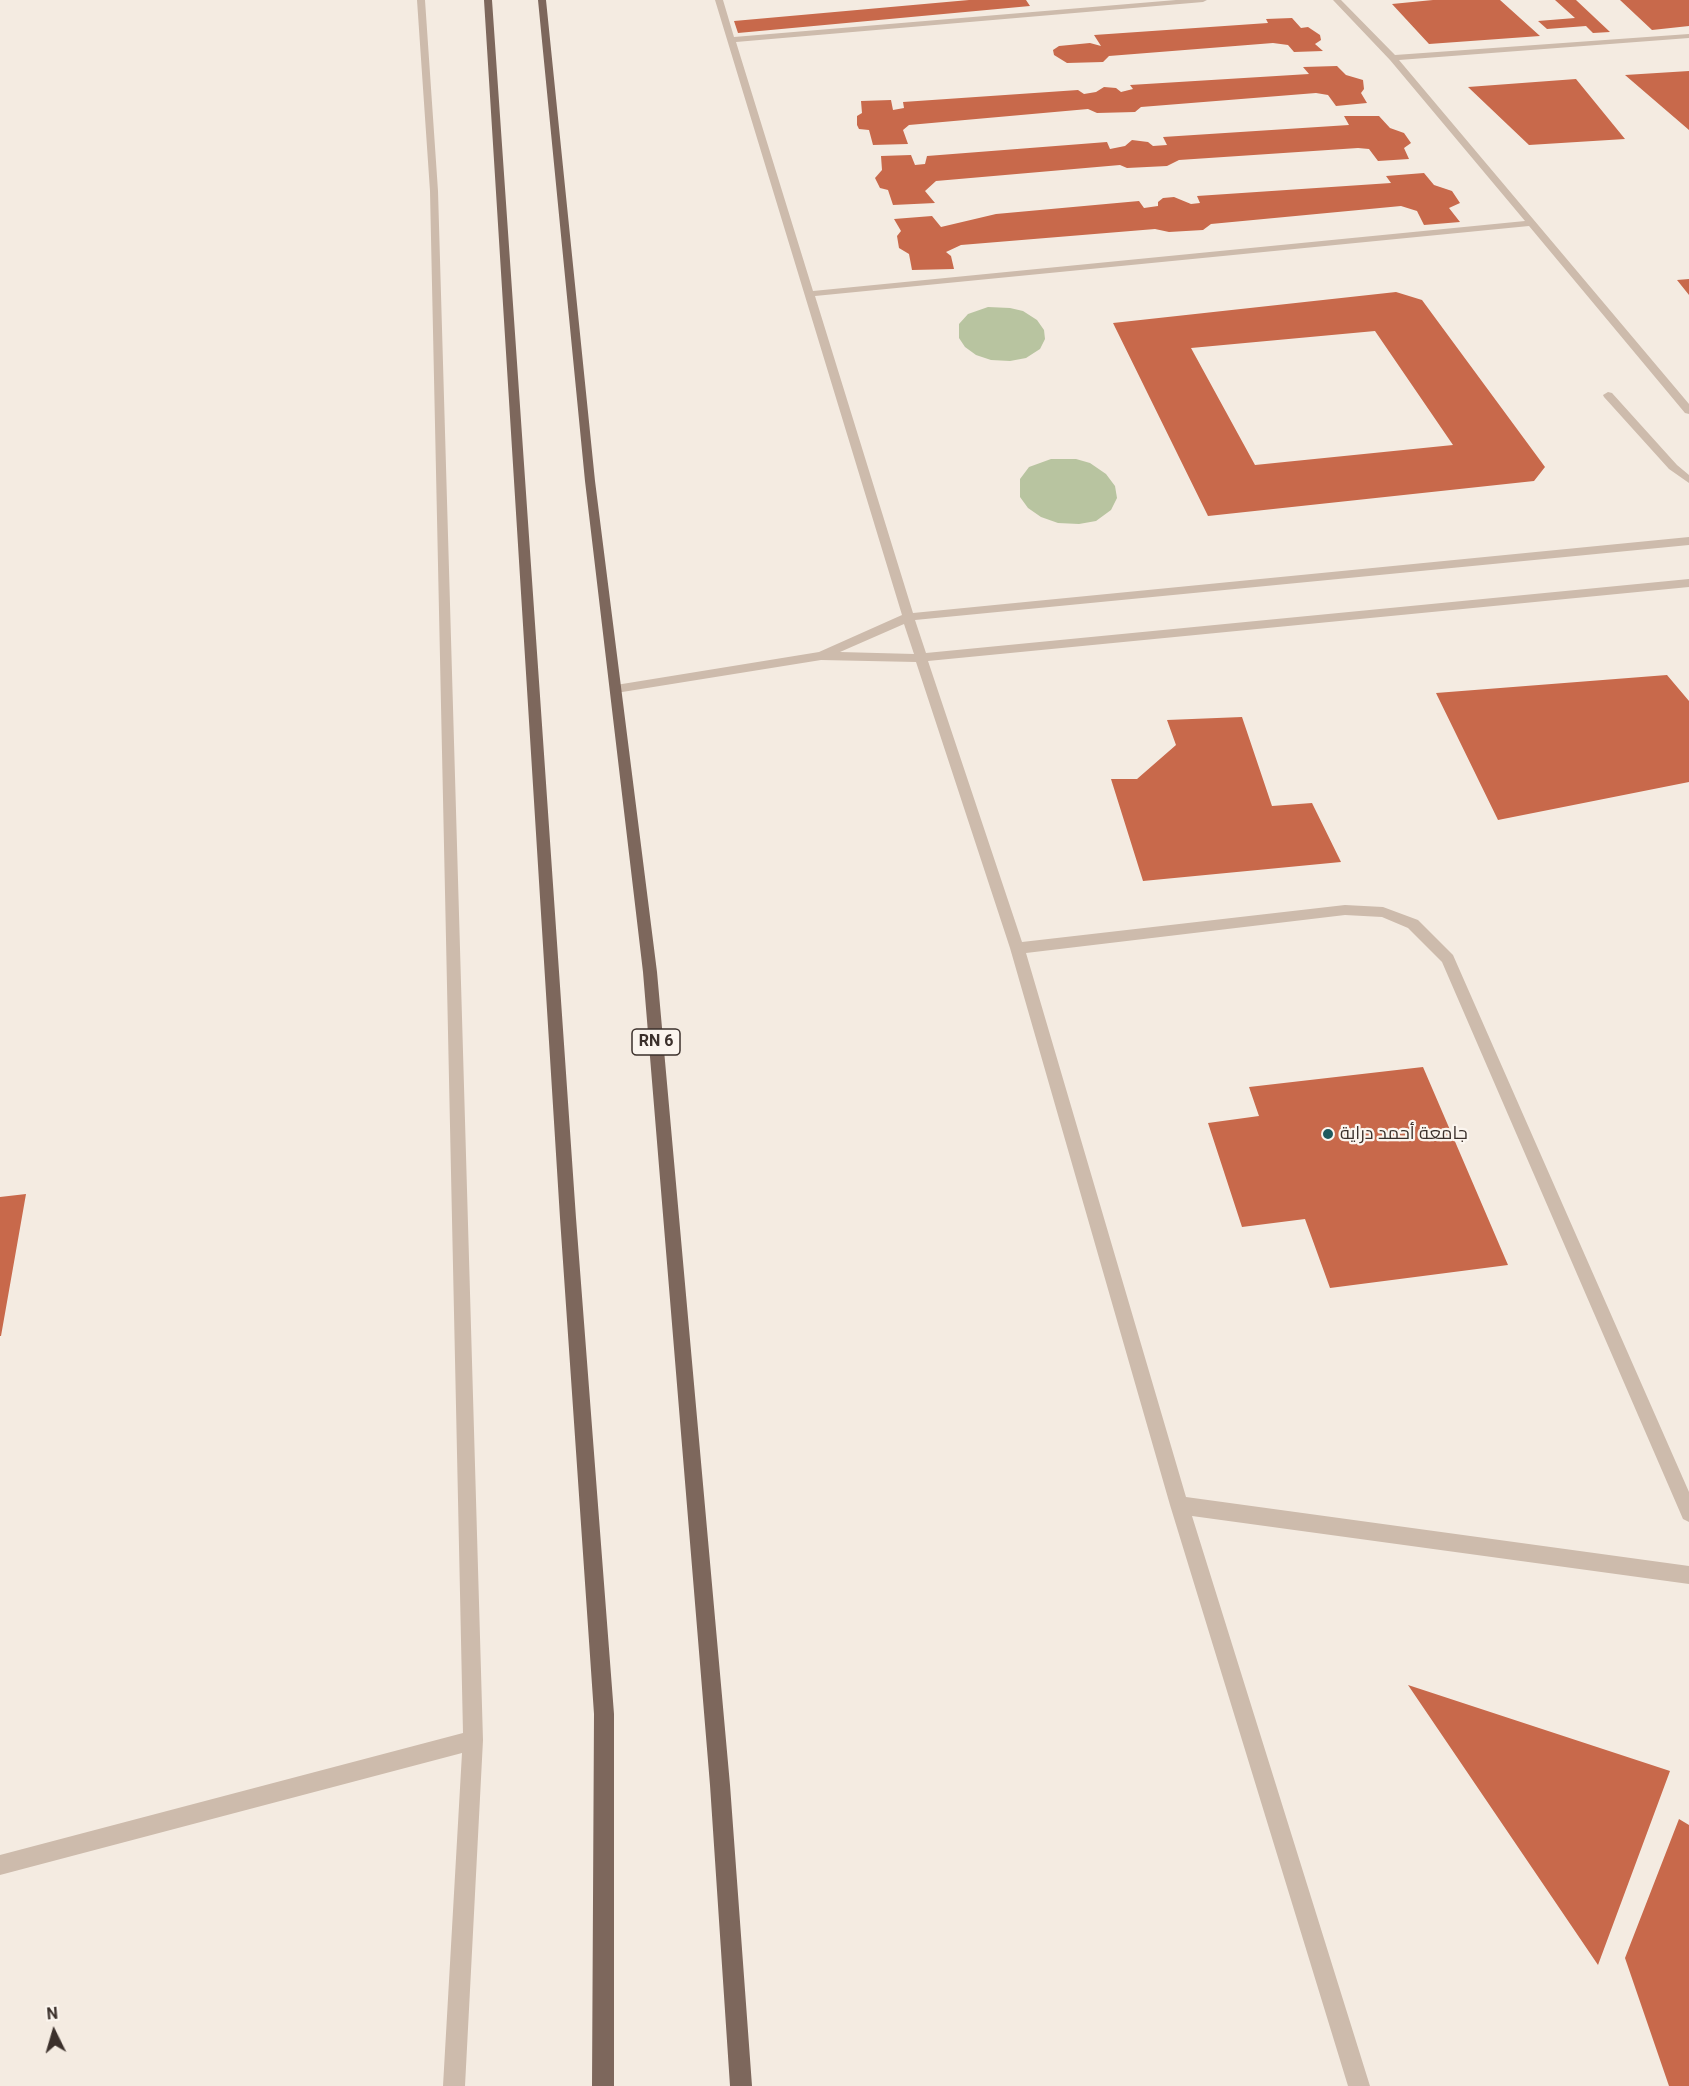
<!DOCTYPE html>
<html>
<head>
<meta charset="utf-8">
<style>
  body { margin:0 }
  #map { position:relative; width:1689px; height:2086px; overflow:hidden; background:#f4ebe1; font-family:Roboto,sans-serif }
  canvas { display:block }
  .north { position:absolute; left:24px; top:2002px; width:60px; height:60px; -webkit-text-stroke:4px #fbf5ee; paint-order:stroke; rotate:355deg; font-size:16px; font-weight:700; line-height:24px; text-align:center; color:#3b302b }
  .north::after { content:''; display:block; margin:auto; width:21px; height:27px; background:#3b302b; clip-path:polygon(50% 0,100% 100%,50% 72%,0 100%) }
</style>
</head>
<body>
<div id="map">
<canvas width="1689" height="2086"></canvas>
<div class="north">N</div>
</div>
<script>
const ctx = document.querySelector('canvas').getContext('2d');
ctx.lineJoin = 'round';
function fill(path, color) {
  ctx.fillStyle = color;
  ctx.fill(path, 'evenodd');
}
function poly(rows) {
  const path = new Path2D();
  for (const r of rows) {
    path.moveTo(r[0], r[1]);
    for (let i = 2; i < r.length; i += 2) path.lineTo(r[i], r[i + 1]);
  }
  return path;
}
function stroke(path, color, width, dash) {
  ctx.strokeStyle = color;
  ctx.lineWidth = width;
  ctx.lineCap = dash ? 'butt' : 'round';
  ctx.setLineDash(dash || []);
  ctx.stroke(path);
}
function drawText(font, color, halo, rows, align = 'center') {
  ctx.font = font + ' Roboto,Cairo,sans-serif';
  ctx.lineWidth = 4.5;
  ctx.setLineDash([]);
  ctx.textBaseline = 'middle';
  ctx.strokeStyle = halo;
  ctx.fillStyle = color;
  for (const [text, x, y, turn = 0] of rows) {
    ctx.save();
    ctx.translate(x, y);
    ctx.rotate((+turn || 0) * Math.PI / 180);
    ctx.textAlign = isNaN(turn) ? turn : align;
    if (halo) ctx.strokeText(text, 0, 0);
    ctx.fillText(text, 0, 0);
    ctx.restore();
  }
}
const green = poly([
  [988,307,1010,308,1023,311,1037,320,1044,330,1045,339,1040,349,1026,358,1010,361,991,360,976,355,965,347,959,338,959,324,968,314],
  [1051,459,1076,459,1090,463,1106,474,1115,486,1117,498,1111,510,1096,521,1079,524,1058,523,1041,517,1028,508,1020,497,1020,479,1029,467]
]);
const building = poly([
  [969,0,1026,0,1030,6,738,33,734,21],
  [1433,0,1500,0,1540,36,1429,44,1392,4],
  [1555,0,1576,0,1610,32,1593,33,1586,26,1547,29,1538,21,1575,18],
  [1620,0,1689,0,1689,26,1652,30],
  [1292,18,1301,28,1308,27,1320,35,1321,40,1315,44,1323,51,1294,52,1288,45,1273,43,1109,56,1103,62,1067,63,1054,55,1053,50,1059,46,1090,43,1101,46,1094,35,1268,23,1266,19],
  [1337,66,1346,75,1363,80,1364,89,1361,93,1367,103,1336,106,1328,95,1316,93,1141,107,1135,112,1097,113,1088,109,909,125,903,130,908,144,873,145,869,130,859,129,857,125,857,116,862,113,861,101,891,100,893,110,904,108,903,102,1078,90,1084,94,1096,92,1104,87,1116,88,1121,92,1133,89,1130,85,1309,74,1303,67],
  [1689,71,1689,130,1625,75],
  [1576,79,1625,139,1529,145,1468,87],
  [1344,116,1379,116,1390,128,1404,133,1411,143,1404,148,1409,159,1378,161,1369,149,1358,148,1179,160,1167,166,1127,168,1120,165,936,181,925,191,935,203,893,205,888,190,880,188,875,178,882,170,881,156,911,155,915,165,925,164,927,156,1107,142,1110,149,1125,146,1132,140,1148,142,1153,146,1167,145,1163,137,1349,125],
  [1424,173,1434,185,1452,191,1460,203,1449,208,1460,222,1424,225,1417,211,1401,206,1211,224,1203,230,1169,232,1155,229,961,245,946,252,951,256,954,269,912,270,909,254,899,248,897,236,901,231,894,219,932,216,941,227,996,214,1139,201,1144,208,1158,206,1158,202,1163,198,1174,197,1191,204,1200,203,1197,196,1391,183,1386,176],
  [1689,279,1689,295,1677,280],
  [1396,292,1422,300,1545,467,1534,481,1208,516,1113,323],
  [1375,331,1453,445,1255,465,1191,348],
  [1667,675,1689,701,1689,782,1498,820,1436,693],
  [1242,717,1272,806,1312,803,1341,862,1143,881,1111,779,1137,779,1176,745,1167,720],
  [1423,1067,1508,1265,1330,1288,1305,1219,1242,1227,1208,1123,1259,1116,1249,1087],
  [26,1194,1,1336,0,1336,0,1197],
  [1408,1685,1670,1771,1598,1965],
  [1679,1819,1689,1825,1689,2086,1669,2086,1625,1958]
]);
const minor = poly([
  [417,0,425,0,438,191,483,1740,465,2086,443,2086,462,1753,0,1875,0,1855,463,1733,430,191,417,0],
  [715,0,723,0,734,37,1176,0,1207,0,1203,2,736,42,813,291,1525,221,1390,60,1333,0,1341,0,1395,55,1689,34,1689,38,1399,60,1689,404,1689,414,1685,413,1529,226,815,296,913,613,1689,537,1689,545,915,620,926,653,1689,579,1689,587,928,661,1022,942,1345,905,1383,907,1418,920,1453,955,1689,1492,1689,1522,1683,1519,1442,962,1408,928,1382,917,1345,915,1026,953,1186,1497,1689,1566,1689,1584,1192,1516,1370,2086,1348,2086,1170,1505,1010,948,916,662,821,660,616,693,610,689,616,685,819,652,902,615,715,0],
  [904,624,914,654,840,652,904,624],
  [1608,392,1612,393,1677,465,1689,475,1689,483,1669,469,1604,397,1603,395,1608,392]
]);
const major = poly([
  [484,0,492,0,576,1218,614,1714,614,2086,592,2086,594,1714,560,1218,484,0],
  [538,0,546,0,595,481,657,972,730,1785,752,2086,730,2086,710,1785,643,972,585,481,538,0]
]);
const markers = [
  [1328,1134,6,"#1f5a5e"]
];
const shields = [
  [656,1042,48]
];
const shieldNames = [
  ["RN 6",656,1042]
];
const poiNames = [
  ["جامعة أحمد دراية",1340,1134]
];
fill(green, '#b8c4a0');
fill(building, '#c8694b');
fill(minor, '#cdbbac');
fill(major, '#7d675c');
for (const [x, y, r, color] of markers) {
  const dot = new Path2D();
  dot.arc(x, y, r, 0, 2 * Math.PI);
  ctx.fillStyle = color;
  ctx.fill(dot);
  stroke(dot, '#fbf5ee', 2);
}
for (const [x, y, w] of shields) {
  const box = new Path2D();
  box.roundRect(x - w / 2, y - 13, w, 26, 4.5);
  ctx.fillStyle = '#fbf5ee';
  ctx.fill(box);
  stroke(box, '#3b302b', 1.5);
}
drawText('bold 16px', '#3b302b', null, shieldNames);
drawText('18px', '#3b302b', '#fbf5ee', poiNames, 'left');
</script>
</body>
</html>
